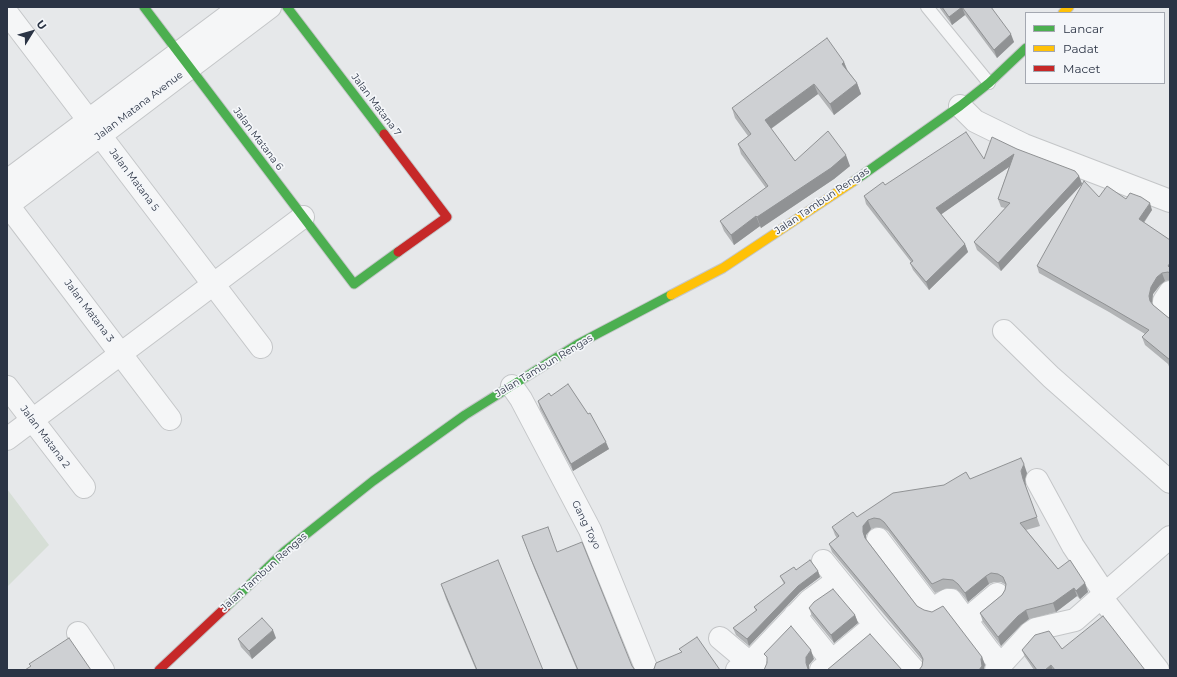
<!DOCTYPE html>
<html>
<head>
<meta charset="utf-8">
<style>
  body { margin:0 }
  #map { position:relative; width:1177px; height:677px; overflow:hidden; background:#e6e8ea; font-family:Montserrat,sans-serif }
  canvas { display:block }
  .frame { position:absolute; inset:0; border:8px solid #2b3445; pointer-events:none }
  .legend { position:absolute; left:1025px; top:12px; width:140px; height:72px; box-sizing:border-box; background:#f4f6f9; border:1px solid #a4a8b1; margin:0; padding:5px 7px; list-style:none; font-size:12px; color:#2b3445 }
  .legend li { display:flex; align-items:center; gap:8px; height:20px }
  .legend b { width:20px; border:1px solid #a4a8b1 }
  .north { position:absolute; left:12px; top:12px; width:40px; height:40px; -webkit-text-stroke:3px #f4f6f9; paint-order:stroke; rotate:53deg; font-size:11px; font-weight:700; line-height:16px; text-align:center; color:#2b3445 }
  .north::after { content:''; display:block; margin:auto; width:14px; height:18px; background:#2b3445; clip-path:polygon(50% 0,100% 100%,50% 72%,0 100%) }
</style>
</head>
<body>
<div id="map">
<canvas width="1177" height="677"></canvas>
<div class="frame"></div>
<ul class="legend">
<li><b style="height:5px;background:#4caf50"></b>Lancar</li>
<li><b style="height:5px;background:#ffc107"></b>Padat</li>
<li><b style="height:5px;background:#c62828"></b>Macet</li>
</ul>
<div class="north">U</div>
</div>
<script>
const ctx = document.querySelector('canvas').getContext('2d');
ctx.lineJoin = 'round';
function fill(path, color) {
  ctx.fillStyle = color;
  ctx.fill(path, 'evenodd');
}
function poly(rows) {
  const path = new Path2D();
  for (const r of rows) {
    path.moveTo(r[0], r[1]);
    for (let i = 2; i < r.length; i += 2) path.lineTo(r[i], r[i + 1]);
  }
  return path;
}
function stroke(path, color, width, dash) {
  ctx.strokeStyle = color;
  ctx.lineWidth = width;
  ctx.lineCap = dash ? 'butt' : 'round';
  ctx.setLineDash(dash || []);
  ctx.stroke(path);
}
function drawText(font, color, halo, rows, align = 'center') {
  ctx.font = font + ' Montserrat,sans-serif';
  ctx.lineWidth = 3.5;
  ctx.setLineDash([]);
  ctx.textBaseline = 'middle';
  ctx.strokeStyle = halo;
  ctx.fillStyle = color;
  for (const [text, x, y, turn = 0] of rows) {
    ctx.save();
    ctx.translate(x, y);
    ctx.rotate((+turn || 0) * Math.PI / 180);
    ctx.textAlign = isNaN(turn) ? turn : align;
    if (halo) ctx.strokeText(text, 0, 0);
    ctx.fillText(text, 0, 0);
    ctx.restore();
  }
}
const green = poly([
  [7,489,49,545,7,587]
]);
const lane = poly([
  [927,7,989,83]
]);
const street = poly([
  [7,13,261,347],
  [960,106,975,121,1024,145,1170,201],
  [7,181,240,7],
  [7,204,170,419],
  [7,206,270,7],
  [1170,292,1164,301,1164,303,1170,308],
  [1004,331,1051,377,1170,482],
  [512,386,521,399,590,530,647,670],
  [7,387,84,487],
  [7,439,303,217],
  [1037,480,1073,546,1105,594],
  [878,539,930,607,934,608,947,600,951,600,989,651,1001,665],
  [1101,597,1158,670],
  [795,615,832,661],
  [966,620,997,594],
  [875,625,914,670],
  [78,633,103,670],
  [720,638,758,670],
  [737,670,750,663,809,601,838,580],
  [821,670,875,625,823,561],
  [996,670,1030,633,1036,629,1075,620,1170,537]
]);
const fast = poly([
  [144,7,354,284,398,252],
  [287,7,384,134],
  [854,181,960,106,989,83,1026,48],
  [226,607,285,551,373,481,465,415,578,344,671,295]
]);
const slow = poly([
  [1063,13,1069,7],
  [671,295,723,268,854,181]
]);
const jam = poly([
  [384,134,447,217,398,252],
  [159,670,226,607]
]);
const wall = poly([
  [939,7,991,7,1014,42,997,58,965,15,952,25],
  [844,62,848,71,857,83,861,94,834,115,818,94,771,129,795,161,850,166,834,179,761,228,760,226,734,245,724,231,720,221,766,188,741,154,738,144,748,136,735,118,732,108],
  [1017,149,1079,176,1082,184,1001,271,977,250,974,242,1005,208,1001,207,998,199,1009,167,941,214,965,244,968,252,929,290,913,270,910,263,911,262,866,204,864,196,885,185,984,159],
  [1099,197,1126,199,1152,210,1144,223,1170,240,1170,280,1165,281,1160,285,1153,294,1152,303,1153,305,1170,319,1170,369,1168,364,1145,345,1142,337,1145,334,1109,312,1039,273,1037,266],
  [551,396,609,449,573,471,540,409,538,401],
  [1027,473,1025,479,1026,487,1040,526,1026,530,1058,569,1085,583,1088,592,1080,599,1077,596,1056,612,1029,619,1021,625,1001,646,983,622,980,613,1002,595,1005,590,1006,585,1001,582,994,582,989,584,968,602,961,593,956,589,947,588,935,593,888,531,883,528,877,527,871,529,866,535,866,539,917,606,982,657,985,665,984,668,984,670,919,670,922,666,923,661,832,552,829,544,837,538,835,535,832,527,944,485,970,479],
  [522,536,557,552,635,670,577,670,534,568],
  [796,570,818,571,820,577,800,592,749,646,736,635,733,628,756,611,754,607,784,584,780,576],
  [441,584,543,670,476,670,446,599],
  [809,608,855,615,858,623,834,643,812,616],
  [276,638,252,659,241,647,238,639],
  [1062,649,1145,670,1034,670,1025,657,1022,650]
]);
const shadedWall = poly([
  [962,7,965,15,952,25,949,17],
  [1011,34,1014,42,997,58,994,50],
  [844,62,848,73,842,64],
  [857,83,861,94,834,115,830,104],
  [814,84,818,94,769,130,765,120],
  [1014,154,1016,162,939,216,936,208],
  [846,155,850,166,834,179,761,228,757,217],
  [1079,176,1082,184,1001,271,998,263],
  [1150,203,1152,210,1141,226,1139,219],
  [756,216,760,226,734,245,731,235],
  [965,244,968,252,929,290,926,282],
  [1162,273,1165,281,1160,285,1153,294,1152,303,1150,301,1149,296,1151,287,1157,277],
  [606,442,609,449,573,471,571,464],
  [1024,464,1027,473,1025,479,1026,487,1040,526,1023,479,1021,471],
  [868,520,871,529,866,535,866,541,863,532,863,526],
  [818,571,820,577,800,592,749,646,747,639,798,586],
  [986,576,989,584,968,602,965,593],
  [1085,583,1088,592,1080,599,1076,591],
  [1074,588,1077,596,1056,612,1053,603],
  [1026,610,1029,619,1021,625,1001,646,998,637,1018,616],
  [855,615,858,623,834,643,831,635],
  [273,630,276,638,252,659,249,651],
  [811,650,814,659,809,665,809,670,808,670,806,663,806,657],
  [982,657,985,665,984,668,984,670,979,670],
  [1051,665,1053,670,1045,670]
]);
const building = poly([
  [942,7,991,7,1011,34,994,50,962,7,949,17,942,7],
  [827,38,844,62,842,64,857,83,830,104,814,84,765,120,795,161,828,131,846,155,831,168,757,217,756,216,731,235,720,221,768,186,738,144,751,134,732,108,827,38],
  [966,132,984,159,992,137,1017,149,1075,171,1079,176,998,263,974,242,1010,203,998,199,1014,154,936,208,965,244,926,282,910,263,913,261,864,196,883,182,885,185,966,132],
  [1084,181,1099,197,1107,186,1126,199,1130,193,1141,197,1150,203,1139,219,1170,240,1170,263,1168,266,1170,268,1170,273,1168,272,1162,273,1157,277,1151,287,1149,296,1150,301,1153,305,1170,319,1170,360,1142,337,1149,330,1106,305,1037,266,1084,181],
  [568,384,588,414,590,413,606,442,571,464,538,401,549,393,551,396,568,384],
  [1021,458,1024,464,1021,471,1023,479,1037,517,1020,523,1058,569,1070,560,1085,583,1076,591,1074,588,1053,603,1026,610,1018,616,998,637,980,613,1002,595,1005,590,1006,584,1003,577,998,574,991,573,986,576,965,593,958,584,953,580,943,579,932,584,884,522,880,519,874,518,868,520,863,526,863,532,865,538,917,606,924,610,932,612,943,606,982,657,981,659,982,666,979,670,919,670,922,666,923,659,920,653,829,544,839,536,832,527,853,512,857,517,893,493,944,485,966,472,970,479,1021,458],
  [548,527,557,552,582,542,632,666,635,670,578,670,531,559,522,536,548,527],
  [498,560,543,670,477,670,441,584,498,560],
  [810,560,818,571,798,586,747,639,733,628,757,610,754,607,785,583,780,576,794,567,796,570,810,560],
  [833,589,855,615,831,635,809,608,814,602,833,589],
  [1103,616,1145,670,1055,670,1051,665,1045,670,1037,670,1022,650,1035,635,1049,631,1062,649,1103,616],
  [262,618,273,630,249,651,238,639,262,618],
  [791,626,811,650,806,657,806,663,808,669,809,670,764,670,767,663,767,657,764,654,791,626],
  [870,634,902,670,827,670,870,634],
  [697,637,720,670,652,670,654,669,656,663,682,652,679,649,697,637],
  [69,638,91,670,25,670,31,666,29,664,69,638]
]);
const streetNames = [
  ["Jalan Matana 7",376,105,53],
  ["Jalan Matana Avenue",139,106,-37],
  ["Jalan Matana 6",258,139,53],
  ["Jalan Matana 5",134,180,53],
  ["Jalan Tambun Rengas",822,201,-34],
  ["Jalan Matana 3",89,311,53],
  ["Jalan Tambun Rengas",544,366,-31],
  ["Jalan Matana 2",45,437,53],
  ["Gang Toyo",586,525,64],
  ["Jalan Tambun Rengas",264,572,-42]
];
fill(green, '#d6ded6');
stroke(lane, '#c4c6c8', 14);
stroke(street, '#c4c6c8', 24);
stroke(fast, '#c4c6c8', 11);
stroke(slow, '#c4c6c8', 11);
stroke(jam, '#c4c6c8', 11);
stroke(lane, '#f5f6f7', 12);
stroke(street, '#f5f6f7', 22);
stroke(fast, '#4caf50', 9);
stroke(slow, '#ffc107', 9);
stroke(jam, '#c62828', 9);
fill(wall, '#b1b3b5');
fill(shadedWall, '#909294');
fill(building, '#ced0d3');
stroke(building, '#909294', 1);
drawText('10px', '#2b3445', '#f4f6f9', streetNames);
</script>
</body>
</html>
